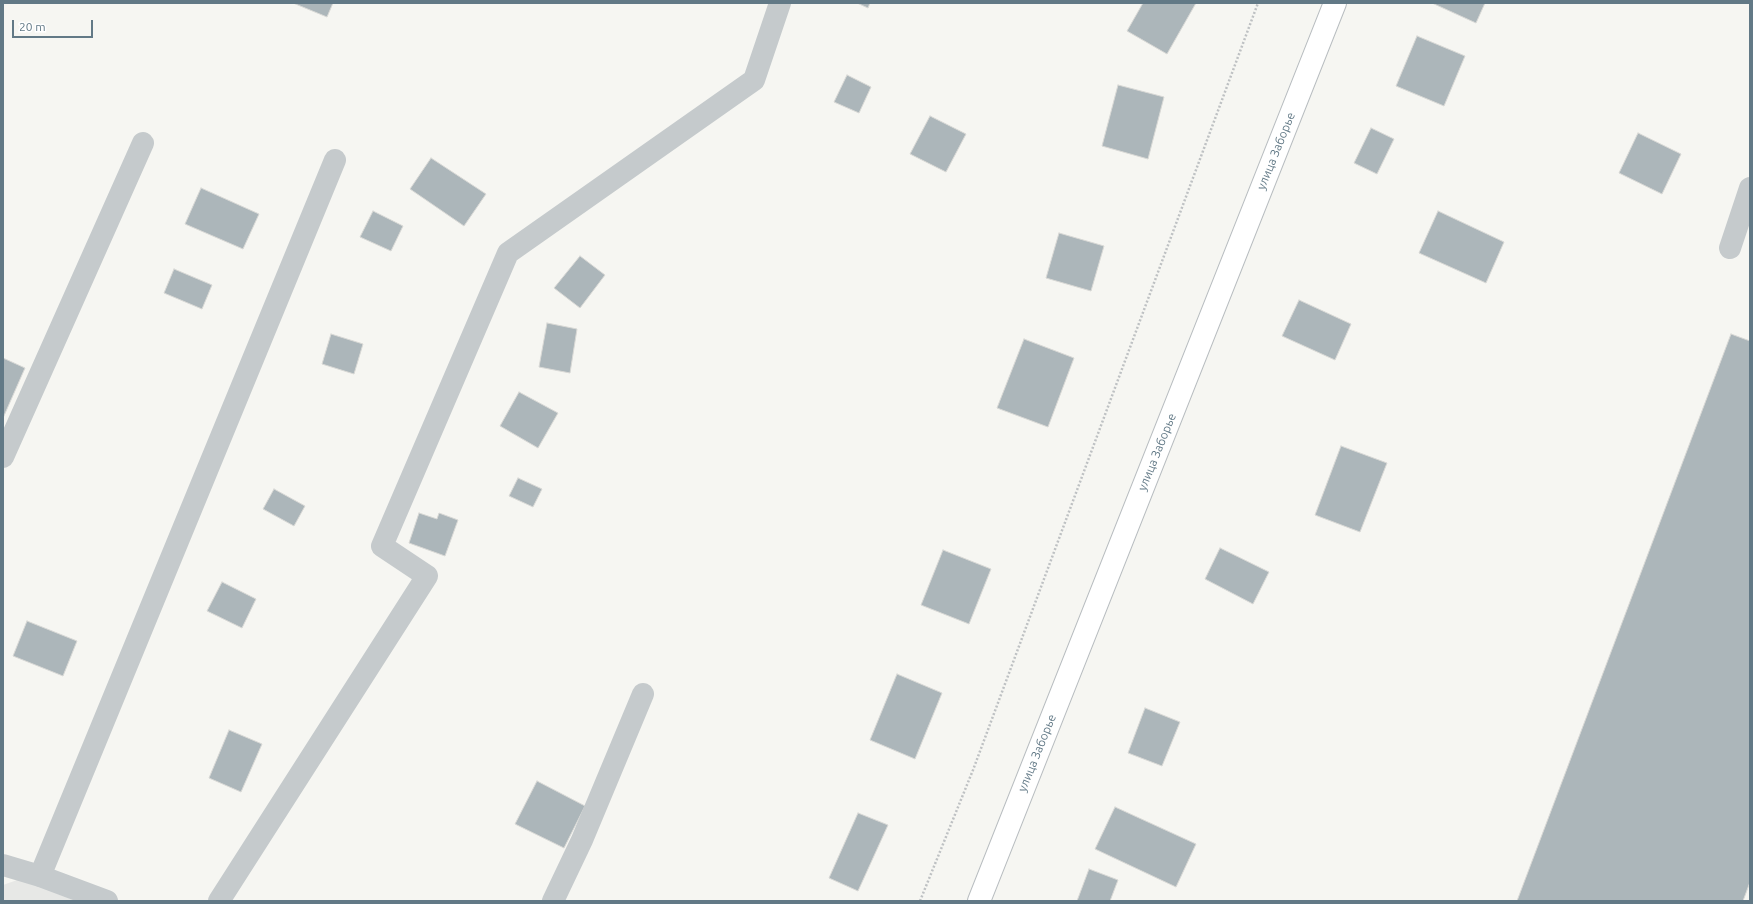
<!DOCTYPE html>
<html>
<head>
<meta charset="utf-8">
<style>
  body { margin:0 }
  #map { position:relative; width:1753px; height:904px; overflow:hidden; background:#f6f6f2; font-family:Ubuntu,sans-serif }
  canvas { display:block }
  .frame { position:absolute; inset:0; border:4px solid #627986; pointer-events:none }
  .scale { position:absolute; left:12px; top:20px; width:81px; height:18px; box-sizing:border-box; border:2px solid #627986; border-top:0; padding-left:5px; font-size:12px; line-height:14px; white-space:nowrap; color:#627986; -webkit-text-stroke:3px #fff; paint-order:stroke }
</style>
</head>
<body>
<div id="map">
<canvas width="1753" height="904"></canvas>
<div class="frame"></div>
<div class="scale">20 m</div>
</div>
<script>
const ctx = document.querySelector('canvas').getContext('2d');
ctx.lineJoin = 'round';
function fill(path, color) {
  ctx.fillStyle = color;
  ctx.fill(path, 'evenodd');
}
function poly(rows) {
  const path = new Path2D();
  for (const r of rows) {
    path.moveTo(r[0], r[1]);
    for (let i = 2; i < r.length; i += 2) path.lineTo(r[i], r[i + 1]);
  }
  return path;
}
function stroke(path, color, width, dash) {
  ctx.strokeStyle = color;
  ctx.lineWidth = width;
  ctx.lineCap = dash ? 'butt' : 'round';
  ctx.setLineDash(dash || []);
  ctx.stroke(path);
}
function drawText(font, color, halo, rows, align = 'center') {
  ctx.font = font + ' Ubuntu,sans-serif';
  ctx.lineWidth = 4;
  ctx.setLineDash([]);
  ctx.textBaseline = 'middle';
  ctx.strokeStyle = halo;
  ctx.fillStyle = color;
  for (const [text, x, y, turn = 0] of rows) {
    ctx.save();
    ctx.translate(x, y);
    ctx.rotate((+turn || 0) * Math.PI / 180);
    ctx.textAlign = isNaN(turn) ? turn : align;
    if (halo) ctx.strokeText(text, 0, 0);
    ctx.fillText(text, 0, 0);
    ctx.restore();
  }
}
const built = poly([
  [23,878,76,901,3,901,3,885]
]);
const building = poly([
  [293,3,333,3,327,17,293,3],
  [857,3,870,3,868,8,857,3],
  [1143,3,1196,3,1167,54,1127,31,1143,3],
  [1432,3,1485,3,1476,23,1432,3],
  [1417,36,1465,56,1444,106,1396,86,1417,36],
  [847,75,871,87,859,113,834,102,847,75],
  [1118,85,1164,97,1148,159,1102,146,1118,85],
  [930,116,966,134,946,172,910,154,930,116],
  [1371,128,1394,139,1377,174,1354,163,1371,128],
  [1638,133,1681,154,1662,194,1619,173,1638,133],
  [431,158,486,194,464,226,410,189,431,158],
  [201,188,259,214,243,249,185,224,201,188],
  [373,211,403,226,391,251,360,237,373,211],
  [1438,211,1504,242,1486,283,1419,253,1438,211],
  [1059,233,1104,246,1091,291,1046,278,1059,233],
  [580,256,605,275,580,308,554,288,580,256],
  [174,269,212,285,202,309,164,293,174,269],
  [1299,300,1351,324,1335,360,1282,336,1299,300],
  [547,323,577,329,570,373,539,367,547,323],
  [331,334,363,344,354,374,322,364,331,334],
  [1731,334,1750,341,1750,882,1743,901,1517,901,1731,334],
  [1024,339,1074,358,1048,427,997,408,1024,339],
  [3,358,25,368,3,418,3,358],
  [519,392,558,413,538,448,500,426,519,392],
  [1341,446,1387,463,1360,532,1315,515,1341,446],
  [518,478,542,489,533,507,509,496,518,478],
  [274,489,305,506,294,526,263,509,274,489],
  [419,513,437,519,439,513,458,520,445,556,409,543,419,513],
  [1220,548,1269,572,1253,604,1205,579,1220,548],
  [943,550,991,569,969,624,921,605,943,550],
  [222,582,256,599,242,628,207,611,222,582],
  [27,621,77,641,63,676,13,656,27,621],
  [897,674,942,693,915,759,870,740,897,674],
  [1145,708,1180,722,1162,766,1128,753,1145,708],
  [229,730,262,744,241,792,209,778,229,730],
  [537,781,585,806,564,848,515,824,537,781],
  [1115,807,1196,844,1176,887,1095,849,1115,807],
  [858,813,888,825,858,891,829,878,858,813],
  [1089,869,1118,880,1110,901,1077,901,1089,869]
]);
const path = poly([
  [920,901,973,770,1258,3]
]);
const minor = poly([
  [1730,248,1750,188],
  [3,457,143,143],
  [3,865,40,876,107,901],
  [40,876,335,160],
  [219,901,427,576,382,546,508,253,754,80,780,3],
  [553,901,582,840,643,694]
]);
const major = poly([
  [979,901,1335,3]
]);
const streetNames = [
  ["улица Заборье",1276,151,-68],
  ["улица Заборье",1157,452,-68],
  ["улица Заборье",1037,753,-68]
];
fill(built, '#e7e8e6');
fill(building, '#acb6ba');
stroke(building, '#d8d8d5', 1);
stroke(major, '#b8bdc0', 24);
stroke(path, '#bec1c3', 2.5, [2, 2]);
stroke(minor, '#c5cacc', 22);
stroke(major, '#fff', 22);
drawText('12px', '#627986', '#fff', streetNames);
</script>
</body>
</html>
